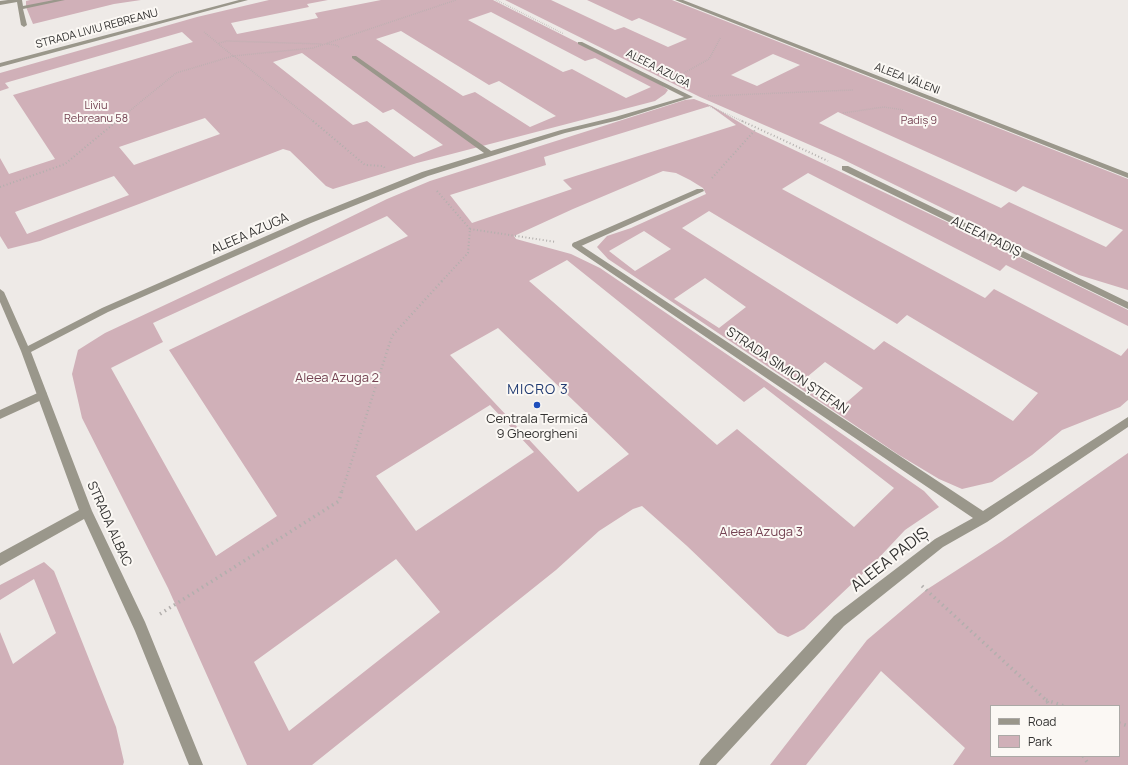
<!DOCTYPE html>
<html>
<head>
<meta charset="utf-8">
<style>
  body { margin:0 }
  #map { position:relative; width:1128px; height:765px; overflow:hidden; background:#eeeae7; font-family:Manrope,sans-serif }
  canvas { display:block }
  .legend { position:absolute; left:990px; top:705px; width:130px; height:52px; box-sizing:border-box; background:#fbf8f4; border:1px solid #aba9a6; margin:0; padding:5px 7px; list-style:none; font-size:12px; color:#333231 }
  .legend li { display:flex; align-items:center; gap:8px; height:20px }
  .legend b { width:20px; border:1px solid #aba9a6 }
</style>
</head>
<body>
<div id="map">
<canvas width="1128" height="765"></canvas>
<ul class="legend">
<li><b style="height:5px;background:#9a978b"></b>Road</li>
<li><b style="height:11px;background:#d0b0b8"></b>Park</li>
</ul>
</div>
<script>
const ctx = document.querySelector('canvas').getContext('2d');
ctx.lineJoin = 'round';
function fill(path, color) {
  ctx.fillStyle = color;
  ctx.fill(path, 'evenodd');
}
function poly(rows) {
  const path = new Path2D();
  for (const r of rows) {
    path.moveTo(r[0], r[1]);
    for (let i = 2; i < r.length; i += 2) path.lineTo(r[i], r[i + 1]);
  }
  return path;
}
function stroke(path, color, width, dash) {
  ctx.strokeStyle = color;
  ctx.lineWidth = width;
  ctx.lineCap = dash ? 'butt' : 'round';
  ctx.setLineDash(dash || []);
  ctx.stroke(path);
}
function drawText(font, color, halo, rows, align = 'center') {
  ctx.font = font + ' Manrope,sans-serif';
  ctx.lineWidth = 4;
  ctx.setLineDash([]);
  ctx.textBaseline = 'middle';
  ctx.strokeStyle = halo;
  ctx.fillStyle = color;
  for (const [text, x, y, turn = 0] of rows) {
    ctx.save();
    ctx.translate(x, y);
    ctx.rotate((+turn || 0) * Math.PI / 180);
    ctx.textAlign = isNaN(turn) ? turn : align;
    if (halo) ctx.strokeText(text, 0, 0);
    ctx.fillText(text, 0, 0);
    ctx.restore();
  }
}
const green = poly([
  [30,0,141,0,114,4,33,24,26,7,26,1],
  [269,0,328,0,307,4,309,7,231,23,237,34,318,18,315,13,381,0,493,0,660,84,668,90,665,94,655,101,417,163,333,189,326,186,290,151,283,149,139,204,40,241,8,249,0,236,0,158,9,174,55,159,13,95,193,42,182,32,5,83,9,88,0,91,0,73,197,17],
  [491,12,585,61,595,58,651,87,626,98,572,69,563,72,468,20],
  [401,31,489,85,499,81,556,116,530,127,475,92,463,96,376,39],
  [302,53,383,113,393,109,443,145,414,157,367,121,353,125,273,62],
  [205,118,220,134,134,165,119,147],
  [114,176,129,195,27,234,15,212],
  [505,0,551,0,615,30,624,27,668,47,687,39,639,18,632,21,587,0,672,0,1128,179,1128,290,1079,275,840,158,700,97],
  [773,54,800,65,757,86,731,75],
  [838,112,1016,192,1023,186,1123,230,1106,247,1009,202,1001,208,819,123],
  [694,99,712,106,754,131,968,232,1128,310,1128,326,1006,265,1000,271,808,173,782,189,985,298,994,289,1121,356,1128,348,1128,400,1120,407,1062,430,1032,455,992,482,962,489,939,479,899,455,638,279,608,259,597,247,607,236,631,228,706,194,703,188,690,180,676,173,663,171,573,209,514,236,516,239,571,254,600,268,747,368,924,491,939,507,905,530,874,563,804,629,788,637,778,633,687,546,642,506,633,509,599,531,556,570,312,765,247,765,168,588,82,418,72,374,78,350,105,333,293,245,387,199,430,181,663,107,685,100],
  [710,106,736,125,563,180,572,189,472,223,450,195,546,165,544,157],
  [709,211,897,324,907,315,1038,393,1013,421,884,341,874,350,682,228],
  [387,216,408,236,169,350,277,516,216,556,111,368,163,342,153,323],
  [644,231,671,249,635,271,609,251],
  [567,260,744,402,764,387,894,488,854,527,737,429,717,445,529,281],
  [705,278,746,307,719,328,674,299],
  [498,328,629,454,578,492,450,355],
  [825,362,863,388,839,409,801,382],
  [490,405,534,452,416,531,376,476],
  [396,559,440,612,289,731,254,662],
  [1128,453,1128,765,953,765,965,748,881,671,806,765,770,765,867,640,926,590,1002,541],
  [991,706,1119,706,1119,756,991,756],
  [44,562,54,571,116,727,124,762,123,765,0,765,0,632,13,664,56,633,34,579,0,600,0,585]
]);
const pathFar3 = poly([
  [496,0,564,34],
  [219,43,227,41,322,44],
  [327,44,336,45,339,47],
  [233,56,313,48,456,0],
  [234,56,314,122],
  [684,73,709,59,721,37],
  [708,96,853,90],
  [707,105,744,122],
  [843,113,884,107,904,110],
  [116,122,176,73,233,56,203,31]
]);
const pathFar2 = poly([
  [313,121,365,165,383,166,385,168],
  [742,121,828,161],
  [712,178,756,129],
  [0,187,65,164,117,121],
  [437,191,470,229,468,253,441,282],
  [470,229,556,242]
]);
const pathFar1 = poly([
  [342,491,392,336,442,281]
]);
const path = poly([
  [922,586,1046,700,1050,706],
  [160,614,339,501,342,490],
  [1046,700,1064,706],
  [1119,723,1128,726],
  [1083,756,1089,765]
]);
const service = poly([
  [8,0,22,0,23,6,54,0,65,0,23,9,27,25,24,27,21,25,17,2,0,5,0,1,8,0],
  [697,189,703,189,704,191,579,247,573,247,572,245,573,243,697,189],
  [42,391,46,392,47,395,46,398,0,419,0,410,42,391]
]);
const minor = poly([
  [675,0,683,0,1128,173,1128,178,675,0],
  [578,42,582,42,693,97,619,120,565,133,428,176,311,223,108,312,31,352,92,511,145,622,203,765,189,765,135,631,84,519,0,566,0,553,79,510,21,351,0,302,0,289,4,292,28,346,102,308,305,219,422,172,484,153,352,58,352,56,356,56,491,151,561,130,615,117,684,97,578,44,578,42],
  [842,166,848,166,1128,302,1128,309,842,170,842,166],
  [576,242,983,511,1128,417,1128,427,987,522,943,547,844,626,716,765,699,765,701,760,834,616,935,539,973,518,573,247,572,245,573,243,576,242]
]);
const tertiary = poly([
  [239,0,248,0,0,67,0,63,239,0]
]);
const markers = [
  [537,405,4,"#1f4fbc"]
];
const farStreetnames = [
  ["STRADA LIVIU REBREANU",97,29,-15],
  ["ALEEA AZUGA",658,69,27],
  ["ALEEA VĂLENI",907,79,21]
];
const farParknames = [
  ["Liviu",96,106],
  ["Rebreanu 58",96,119],
  ["Padiș 9",919,121]
];
const streetNames = [
  ["ALEEA AZUGA",250,234,-24],
  ["ALEEA PADIȘ",986,237,26],
  ["STRADA SIMION ȘTEFAN",787,371,34],
  ["STRADA ALBAC",109,524,66]
];
const parkNames = [
  ["Aleea Azuga 2",337,378],
  ["Aleea Azuga 3",761,532]
];
const poiNames = [
  ["Centrala Termică",537,419],
  ["9 Gheorgheni",537,434]
];
const neighbourhoodNames = [
  ["MICRO 3",538,390]
];
const nearStreetnames = [
  ["ALEEA PADIȘ",890,560,-38]
];
fill(green, '#d0b0b8');
stroke(pathFar3, '#b2afad', 1.5, [0.5, 1.5]);
stroke(pathFar2, '#b2afad', 2, [1, 2.5]);
stroke(pathFar1, '#b2afad', 2.5, [1, 3]);
stroke(path, '#b2afad', 3.5, [1.5, 4]);
fill(service, '#9a978b');
fill(minor, '#9a978b');
fill(tertiary, '#9a978b');
for (const [x, y, r, color] of markers) {
  const dot = new Path2D();
  dot.arc(x, y, r, 0, 2 * Math.PI);
  ctx.fillStyle = color;
  ctx.fill(dot);
  stroke(dot, '#fbf8f4', 1.5);
}
drawText('11px', '#333231', '#fbf8f4', farStreetnames);
drawText('11px', '#744252', '#fbf8f4', farParknames);
drawText('13px', '#333231', '#fbf8f4', streetNames);
drawText('13px', '#744252', '#fbf8f4', parkNames);
drawText('13px', '#333231', '#fbf8f4', poiNames);
ctx.letterSpacing = '1px';
drawText('14px', '#203a71', '#fbf8f4', neighbourhoodNames);
ctx.letterSpacing = '0px';
drawText('16px', '#333231', '#fbf8f4', nearStreetnames);
</script>
</body>
</html>
